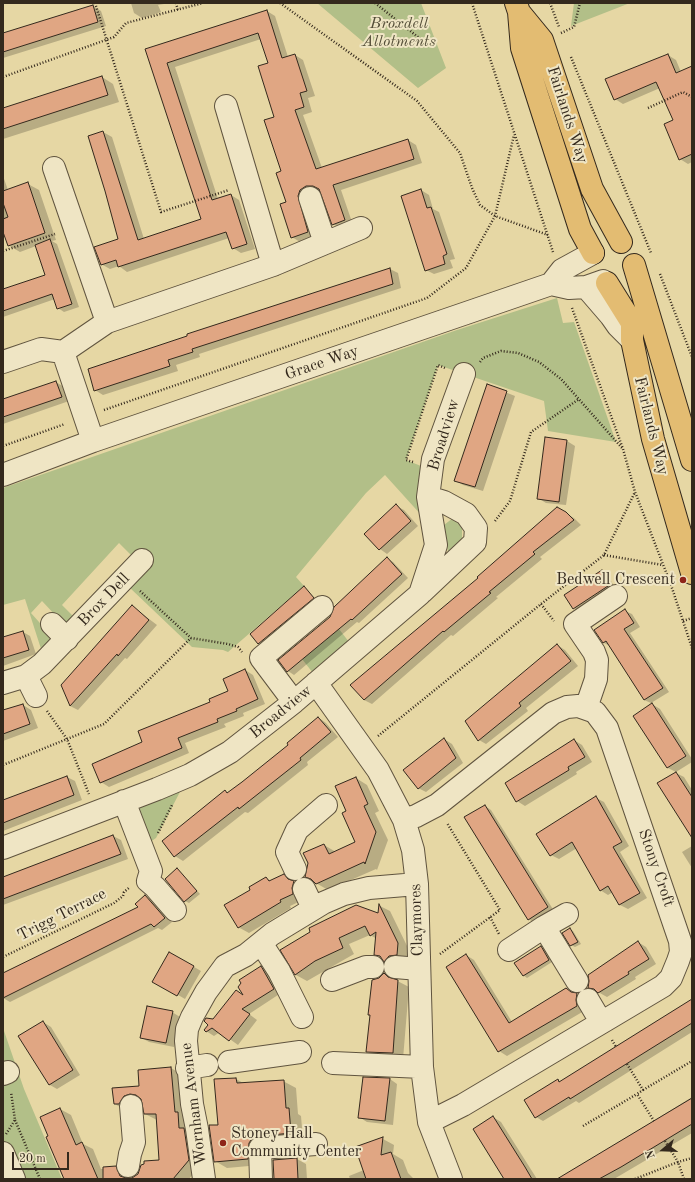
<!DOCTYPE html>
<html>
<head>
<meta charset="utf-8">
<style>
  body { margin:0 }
  #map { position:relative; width:695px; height:1182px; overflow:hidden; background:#e6d7a4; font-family:"Old Standard TT",serif }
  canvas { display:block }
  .frame { position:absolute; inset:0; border:4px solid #34291d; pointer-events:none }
  .north { position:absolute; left:643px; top:1130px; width:40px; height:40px; -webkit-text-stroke:3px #efe5c4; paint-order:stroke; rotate:251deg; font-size:11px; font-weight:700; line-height:16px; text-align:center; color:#34291d }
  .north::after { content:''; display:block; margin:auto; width:14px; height:18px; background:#34291d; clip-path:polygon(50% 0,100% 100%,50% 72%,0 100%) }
  .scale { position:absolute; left:12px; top:1152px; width:57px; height:18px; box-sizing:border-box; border:2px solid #34291d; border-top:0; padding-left:5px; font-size:12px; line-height:14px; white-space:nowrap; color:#34291d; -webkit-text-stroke:3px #efe5c4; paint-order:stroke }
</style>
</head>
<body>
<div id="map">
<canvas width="695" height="1182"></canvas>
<div class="frame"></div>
<div class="north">N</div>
<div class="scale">20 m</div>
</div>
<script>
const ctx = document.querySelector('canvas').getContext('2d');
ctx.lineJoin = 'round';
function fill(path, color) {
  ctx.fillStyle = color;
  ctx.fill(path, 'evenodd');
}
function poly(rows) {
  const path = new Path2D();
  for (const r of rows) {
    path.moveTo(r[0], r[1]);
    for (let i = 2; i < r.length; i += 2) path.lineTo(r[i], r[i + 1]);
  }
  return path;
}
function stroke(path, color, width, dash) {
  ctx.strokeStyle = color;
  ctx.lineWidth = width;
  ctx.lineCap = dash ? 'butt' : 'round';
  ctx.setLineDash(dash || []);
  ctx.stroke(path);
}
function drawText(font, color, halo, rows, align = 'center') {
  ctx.font = font + ' "Old Standard TT",serif';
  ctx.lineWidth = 4;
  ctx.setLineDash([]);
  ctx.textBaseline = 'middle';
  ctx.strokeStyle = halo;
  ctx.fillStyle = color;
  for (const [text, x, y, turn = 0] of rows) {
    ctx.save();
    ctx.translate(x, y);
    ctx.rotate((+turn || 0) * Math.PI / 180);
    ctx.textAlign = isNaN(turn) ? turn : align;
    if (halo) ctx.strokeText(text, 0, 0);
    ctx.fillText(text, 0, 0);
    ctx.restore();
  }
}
const green = poly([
  [317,3,421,3,446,68,418,88],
  [574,3,630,3,571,26],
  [557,298,563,323,574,322,616,442,548,431,544,401,438,365,406,460,421,466,423,517,385,475,366,493,296,577,304,586,228,652,223,650,192,647,129,587,134,558,119,543,62,605,75,618,71,622,65,623,57,617,42,601,31,613,47,631,50,638,48,644,42,652,25,599,3,605,3,488,457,330],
  [453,518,462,526,462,538,448,552,444,525],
  [339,629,349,642,313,673,302,659],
  [182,788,156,838,147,844,139,809,141,805],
  [3,1028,24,1089,62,1179,3,1179]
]);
const shadow = poly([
  [131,3,164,3,164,4,158,5,161,12,142,18,134,13],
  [93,6,101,11,106,26,3,58,3,34],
  [267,11,275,16,288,57,295,55,303,60,315,96,308,98,312,112,303,115,322,168,408,140,416,145,422,163,341,190,353,225,341,229,333,224,320,190,315,191,316,237,300,242,292,237,275,118,269,63,261,39,175,67,218,199,231,195,239,200,255,249,241,253,233,248,229,238,127,272,119,266,110,269,101,264,119,240,103,132,112,137,144,239,202,220,147,50],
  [668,55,676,60,681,72,692,67,692,162,688,164,680,159,674,121,660,88,623,104,615,99],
  [102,77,113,84,119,102,3,139,3,109],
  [3,176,8,190,28,184,39,190,56,240,52,241,57,244,79,307,64,312,58,308,55,299,3,317,3,290,46,275,36,246,20,252,8,245,3,229],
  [421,190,429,195,433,209,439,212,455,259,450,260,453,268,434,274,426,270],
  [390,269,398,273,401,288,199,354,200,357,176,365,178,371,103,395,95,390,89,370],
  [56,382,64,387,69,401,3,424,3,400],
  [487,385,515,396,483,491,463,485,455,480],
  [567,441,575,446,566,505,546,503,538,498],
  [396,506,404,510,418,526,387,554,380,549],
  [557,508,574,518,581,525,540,557,542,559,496,597,498,598,453,636,451,635,372,704,364,700,479,578],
  [387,559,393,562,408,578,359,623,357,622,294,675,288,671,331,617],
  [602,571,606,573,614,586,578,610,574,608],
  [304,588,317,600,262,646,259,644],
  [132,606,157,625,127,659,125,658,78,710,70,706,62,685],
  [625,611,632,614,640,627,630,633,669,692,651,703,644,700,610,646,604,643,596,630],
  [23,632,30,636,36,654,3,666,3,638],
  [557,645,565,650,578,666,526,708,528,711,486,744,479,740],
  [245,670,253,675,265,704,243,713,244,716,224,724,226,727,185,743,189,753,109,787,101,782,143,742,230,692],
  [652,704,660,709,692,759,692,762,676,772,668,768,635,716],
  [23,705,31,710,38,728,3,741,3,712],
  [319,718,326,723,338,737,307,762,308,765,248,813,245,812,183,861,175,856,225,792,228,794,290,745],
  [444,739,452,744,463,763,426,792,418,788],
  [574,740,582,745,592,762,576,772,577,774,525,806,517,801,506,784],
  [676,773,684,777,692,790,692,836],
  [67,777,75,781,82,800,3,831,3,802],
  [356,778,367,785,379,811,375,813,388,840,377,870,376,869,328,890,316,883,304,854,324,845,336,852,356,842,348,811],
  [596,798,604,802,629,846,620,852,647,898,628,909,620,905,613,892,608,895,600,890,577,848,559,859,551,855],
  [485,806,491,810,554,911,535,923,528,919],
  [113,836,121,840,128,859,3,905,3,877],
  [692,846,692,868,682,852],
  [177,869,200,894,189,903,185,901],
  [284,875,297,884,303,900,290,906,291,908,249,933,238,927,252,890,266,878,271,881],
  [146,897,153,901,172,922,162,930,158,928,10,1002,3,998,3,974,140,907],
  [380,906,390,911,409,950,407,961,396,967,385,961,375,954,377,939,370,935,349,944,354,954,307,981,296,975,281,950,379,914],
  [570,929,573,931,581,944,575,947,571,945],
  [638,942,646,947,656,964,635,977,636,979,607,997,589,987],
  [541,947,545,950,552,962,527,978,523,975],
  [170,953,201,971,185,999,154,981],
  [466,955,474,960,512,1022,566,989,585,999,584,1011,507,1056,499,1051],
  [261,967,269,972,281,993,249,1014,257,1020,238,1045,220,1032,214,1036,206,1031,213,1020,247,998],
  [384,974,409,987,403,1059,378,1058,367,1051,379,979],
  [692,1002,692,1032,579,1103,576,1101,543,1121,536,1117,558,1080,560,1082],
  [172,1012,180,1017,174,1047,149,1042,142,1038],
  [43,1022,51,1027,80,1075,57,1089,50,1085],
  [171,1068,181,1074,199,1167,189,1179,129,1179,133,1178,160,1161,157,1120,145,1114,142,1099,135,1101,125,1110,115,1104,113,1089,140,1087],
  [236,1079,245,1084,283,1081,296,1088,298,1114,301,1116,303,1140,266,1144,260,1165,227,1168,215,1161],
  [390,1079,397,1084,393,1125,367,1122,359,1117],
  [692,1097,692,1133,614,1179,575,1179,571,1172],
  [60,1109,71,1115,83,1144,93,1149,101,1169,116,1167,126,1174,129,1179,65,1179,50,1136],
  [493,1117,501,1122,537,1179,505,1179],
  [383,1139,394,1145,393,1154,403,1160,408,1173,414,1179,350,1179,349,1176,364,1170,356,1148],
  [297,1159,306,1164,307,1179,275,1179]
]);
const building = poly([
  [93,5,98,22,3,52,3,33,93,5],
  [267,10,282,58,295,54,307,91,300,93,304,107,295,110,316,169,408,139,414,159,333,185,345,220,332,225,319,189,313,186,306,186,300,190,298,196,308,232,291,238,280,204,286,202,276,173,281,171,264,120,274,117,258,66,268,63,258,33,167,63,212,200,231,194,247,244,232,249,226,232,118,267,116,260,101,265,94,247,118,239,105,191,88,136,103,131,138,240,201,219,145,49,267,10],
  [668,54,676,73,692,66,692,154,679,160,664,124,673,120,656,82,614,100,605,79,668,54],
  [102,76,108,95,3,129,3,108,102,76],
  [28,182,45,233,8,246,3,232,3,219,8,217,3,203,3,191,28,182],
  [421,189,427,208,431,207,447,254,443,256,445,264,425,271,401,196,421,189],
  [50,239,72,304,57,309,52,294,3,311,3,289,45,275,35,245,50,239],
  [390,268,393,284,192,349,193,352,168,360,170,366,94,391,88,369,187,336,187,334,390,268],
  [56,381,62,397,3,417,3,399,56,381],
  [487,384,507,391,475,487,454,481,487,384],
  [545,437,567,440,559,502,537,499,545,437],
  [396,504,411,521,379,550,364,534,396,504],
  [557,507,566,512,574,520,533,552,535,554,489,592,491,593,444,632,443,631,364,700,350,685,478,578,477,577,557,507],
  [387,557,402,574,352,620,351,619,287,672,278,660,330,617,334,607,387,557],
  [602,570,611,584,573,609,564,595,602,570],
  [304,586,314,598,258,644,250,634,304,586],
  [132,605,149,620,118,656,117,654,70,706,61,685,132,605],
  [625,609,634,623,624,629,663,688,644,700,606,641,603,643,594,630,625,609],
  [23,631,29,650,3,658,3,637,23,631],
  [557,644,571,661,519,703,521,706,478,741,465,721,557,644],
  [245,669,258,699,236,709,237,711,217,719,218,722,178,738,182,748,100,783,92,764,142,742,138,731,210,702,209,699,228,691,223,679,245,669],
  [652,703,686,756,667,768,633,716,652,703],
  [23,704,30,724,3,734,3,710,23,704],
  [318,717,331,732,300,758,301,760,239,809,238,807,174,857,162,841,225,790,227,793,242,782,288,745,287,743,318,717],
  [444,738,456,758,418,789,403,770,444,738],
  [574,739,585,757,568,767,569,770,516,802,505,783,574,739],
  [676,772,692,797,692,838,657,783,676,772],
  [67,776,74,795,3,823,3,800,67,776],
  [356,777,368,804,364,806,376,832,365,864,364,862,316,884,311,879,305,877,308,863,303,853,324,844,329,854,355,842,342,813,346,811,335,786,356,777],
  [596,796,622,842,613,847,640,893,619,905,608,886,600,891,572,842,550,856,536,834,596,796],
  [485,805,548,907,528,920,464,817,485,805],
  [113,835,121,854,3,899,3,877,113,835],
  [177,868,197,891,184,902,165,879,177,868],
  [284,874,288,879,294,881,292,888,293,894,280,900,281,902,238,928,224,905,250,890,249,887,266,877,269,881,284,874],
  [145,895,165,918,154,927,151,924,3,998,3,973,138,907,135,904,145,895],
  [379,904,398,943,397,955,389,956,384,962,380,956,374,955,376,932,370,936,365,926,339,938,343,948,315,961,295,975,280,950,310,932,309,928,356,905,378,913,379,904],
  [570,928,578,942,570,946,562,933,570,928],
  [638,941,649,959,628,972,629,974,598,993,594,989,588,988,589,981,588,975,638,941],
  [541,946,549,960,523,976,514,963,541,946],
  [169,952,194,966,177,996,152,982,169,952],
  [466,954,509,1023,566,988,571,992,577,993,576,1000,577,1006,498,1052,446,967,466,954],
  [261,966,274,989,242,1009,250,1014,229,1041,212,1028,206,1032,204,1030,208,1025,204,1021,206,1018,213,1019,236,990,243,995,238,987,241,983,239,980,261,966],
  [384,973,388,977,398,980,393,1053,366,1052,370,1015,368,1015,372,980,379,978,384,973],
  [692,999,692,1023,570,1099,569,1097,535,1118,524,1100,558,1079,559,1082,692,999],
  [147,1006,173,1011,166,1043,140,1038,147,1006],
  [43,1021,73,1070,49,1085,18,1036,43,1021],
  [171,1067,175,1112,178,1112,179,1128,184,1128,189,1160,173,1179,103,1179,103,1167,116,1166,120,1176,126,1178,132,1178,138,1174,141,1165,144,1164,144,1161,159,1160,156,1114,144,1114,141,1099,136,1095,130,1094,124,1096,119,1104,114,1104,112,1088,139,1086,138,1070,171,1067],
  [363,1077,390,1078,385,1121,358,1118,363,1077],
  [236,1078,237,1083,284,1080,286,1108,289,1108,291,1133,253,1137,249,1143,248,1159,214,1162,209,1125,218,1125,214,1079,236,1078],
  [692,1098,692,1124,621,1167,599,1179,557,1179,692,1098],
  [60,1108,76,1145,82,1142,98,1179,64,1179,46,1137,48,1136,40,1117,60,1108],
  [493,1116,525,1167,532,1179,504,1179,473,1129,493,1116],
  [383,1137,381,1155,391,1152,401,1179,366,1179,355,1147,383,1137],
  [297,1158,298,1179,274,1179,273,1160,297,1158]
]);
const path = poly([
  [95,3,161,212,229,190],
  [176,3,178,11],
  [280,3,417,101,460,153,472,188,480,205,495,216,548,235],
  [375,3,423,41],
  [472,3,553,252],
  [550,3,559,27],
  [561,33,574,27,580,3],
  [571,57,651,253],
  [3,77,114,37,126,23,203,3],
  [648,108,683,92,692,97],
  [3,251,55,234],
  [660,274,692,357],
  [572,308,623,449,635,492,671,585,692,648],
  [480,362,483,358,501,351,518,353,539,362,561,379,623,449],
  [104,410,427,298,466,268,495,216,514,135],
  [3,446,65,424],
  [413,462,406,460,438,365,445,368],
  [495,521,510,501,531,432,579,399],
  [604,555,663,565],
  [140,591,191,638,228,644,238,647,242,652],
  [541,604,554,621],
  [683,621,692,618],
  [47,711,67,739,89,794],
  [378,736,541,604,604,555,635,492],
  [3,765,104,724,191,638],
  [158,833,172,805],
  [490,917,499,934],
  [440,954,500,910,447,823],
  [3,957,114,903,123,896,124,892,130,887],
  [612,1040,616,1047],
  [627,1064,643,1090,637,1094,654,1121],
  [643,1090,692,1061],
  [15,1120,40,1179],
  [583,1126,637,1094],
  [6,1134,15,1120,11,1092],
  [665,1141,678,1162,692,1158],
  [635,1179,678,1162,684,1179]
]);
const minor = poly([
  [226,106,273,265],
  [54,168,107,322],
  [310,198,325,243],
  [551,284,562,270,593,253],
  [586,287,611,316,618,326,632,340],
  [63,352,107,322,273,265,361,228],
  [3,362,41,349,63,352,93,441],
  [3,475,93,441,551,284,569,288,586,287,603,281],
  [422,592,475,542,476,528,466,514,444,502,428,497],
  [52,624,67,639],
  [26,676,36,696],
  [3,683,26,676,42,664,142,560],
  [316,683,378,770,404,820,413,850,417,884,422,1067,429,1122,451,1179],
  [294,702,261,658,322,607],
  [586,708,596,679,597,660,594,652,575,624,616,596],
  [124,801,151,871,148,881,155,887,175,910],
  [404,820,416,816,437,805,553,713,567,707,578,706,595,712,607,728,680,941,681,952,678,961,671,978,663,986,463,1105,429,1122],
  [3,848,157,789,190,775,230,752,294,702,420,594,436,545,428,497,433,459,464,374],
  [295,869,287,852,297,830,326,805],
  [304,889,313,908],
  [544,927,567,914],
  [261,943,279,971,302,1017],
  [509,950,544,927,577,981],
  [395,967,419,969],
  [332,980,366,967,373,967],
  [588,1000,601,1022],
  [229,1062,300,1052],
  [333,1063,422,1067],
  [187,1068,207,1065],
  [3,1074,8,1072],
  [3,1153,14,1179],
  [128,1166,130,1154,134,1142,131,1106],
  [204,1179,197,1129,192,1104,186,1041,187,1029,192,1017,206,992,225,966,246,955,272,934,323,903,344,894,369,888,417,884],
  [261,1179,260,1148,316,1144]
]);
const major = poly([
  [516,3,519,12,522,48,580,229,593,253],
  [519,12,542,40,592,189,621,242],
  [634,265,692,460],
  [607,283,632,323,632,340,653,439,692,573]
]);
const markers = [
  [683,580,4,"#8f2418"],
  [223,1143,4,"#8f2418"]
];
const parkNames = [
  ["Broxdell",399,24],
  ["Allotments",399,42]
];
const streetNames = [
  ["Fairlands Way",567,115,72],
  ["Grace Way",322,363,-19],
  ["Fairlands Way",651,426,76],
  ["Broadview",444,435,-73],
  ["Brox Dell",104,600,-46],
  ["Broadview",281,712,-39],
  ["Stony Croft",656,868,71],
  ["Trigg Terrace",62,915,-27],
  ["Claymores",417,920,-92],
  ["Wornham Avenue",194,1104,-97]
];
const poiNames = [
  ["Bedwell Crescent",675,580],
  ["Stoney Hall",231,1134,"left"],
  ["Community Center",231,1152,"left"]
];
fill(green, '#b2bf88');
fill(shadow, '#0003');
fill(building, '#e0a683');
stroke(building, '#34291d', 1);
stroke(minor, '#60543f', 24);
stroke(major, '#34291d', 24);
stroke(path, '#34291d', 2.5, [1, 2]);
stroke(minor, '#efe5c4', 22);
stroke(major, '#e3bc72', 22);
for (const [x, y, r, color] of markers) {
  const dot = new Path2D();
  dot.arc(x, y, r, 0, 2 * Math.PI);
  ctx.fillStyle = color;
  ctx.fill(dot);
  stroke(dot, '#efe5c4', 1.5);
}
drawText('italic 16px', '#544e38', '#efe5c4', parkNames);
drawText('16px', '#34291d', '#efe5c4', streetNames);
drawText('16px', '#34291d', '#efe5c4', poiNames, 'right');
</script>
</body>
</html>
